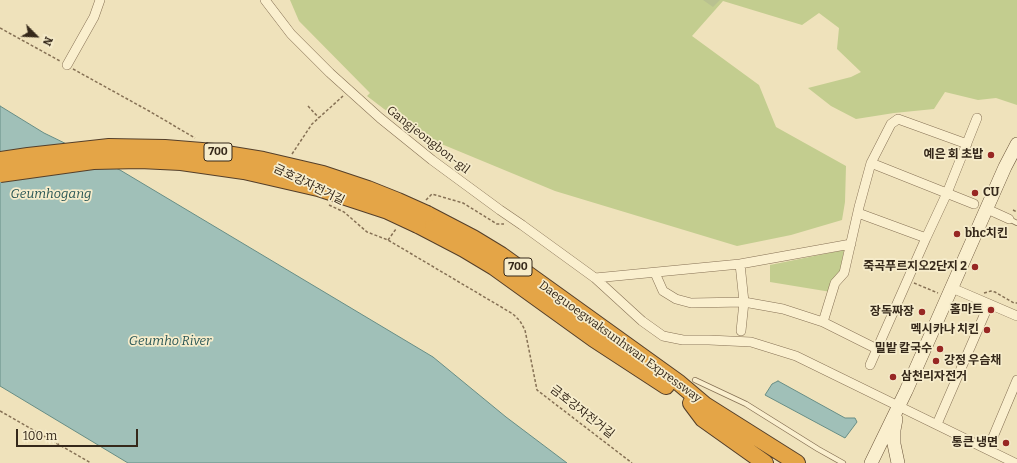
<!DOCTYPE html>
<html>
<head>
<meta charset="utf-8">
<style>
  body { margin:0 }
  #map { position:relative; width:1017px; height:463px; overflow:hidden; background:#efe2bb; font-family:Bitter,serif }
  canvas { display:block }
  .north { position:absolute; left:16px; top:16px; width:40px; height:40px; -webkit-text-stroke:3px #f6eccb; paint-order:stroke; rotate:114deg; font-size:11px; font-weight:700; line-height:16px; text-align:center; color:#35281a }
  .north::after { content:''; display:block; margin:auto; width:14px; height:18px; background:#35281a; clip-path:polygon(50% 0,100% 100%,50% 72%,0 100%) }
  .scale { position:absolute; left:16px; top:429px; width:122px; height:18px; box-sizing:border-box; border:2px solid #35281a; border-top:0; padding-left:5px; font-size:12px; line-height:14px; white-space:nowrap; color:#35281a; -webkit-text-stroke:3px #f6eccb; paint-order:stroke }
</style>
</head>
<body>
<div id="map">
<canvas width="1017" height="463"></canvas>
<div class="north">N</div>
<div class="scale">100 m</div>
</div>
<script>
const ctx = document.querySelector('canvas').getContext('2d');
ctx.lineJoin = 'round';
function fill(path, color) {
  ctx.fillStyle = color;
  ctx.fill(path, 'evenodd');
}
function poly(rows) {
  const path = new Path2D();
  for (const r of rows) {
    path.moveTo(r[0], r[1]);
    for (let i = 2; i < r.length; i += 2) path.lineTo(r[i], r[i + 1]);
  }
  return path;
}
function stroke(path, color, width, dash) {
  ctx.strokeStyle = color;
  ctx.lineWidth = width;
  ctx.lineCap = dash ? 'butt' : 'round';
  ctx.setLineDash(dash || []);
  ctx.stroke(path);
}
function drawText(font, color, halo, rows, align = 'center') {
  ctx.font = font + ' Bitter,"Noto Sans KR",serif';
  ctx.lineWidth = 3.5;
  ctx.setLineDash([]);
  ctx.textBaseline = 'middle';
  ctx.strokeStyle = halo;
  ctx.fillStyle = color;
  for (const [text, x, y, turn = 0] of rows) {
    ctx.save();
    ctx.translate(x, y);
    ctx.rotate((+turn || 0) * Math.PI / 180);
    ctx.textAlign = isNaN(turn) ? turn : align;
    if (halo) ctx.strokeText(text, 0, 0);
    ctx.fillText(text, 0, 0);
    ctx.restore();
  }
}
const green = poly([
  [290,0,1017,0,1017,105,996,98,978,100,945,92,934,109,894,113,856,119,831,106,808,88,851,77,861,72,837,49,839,28,819,13,802,25,723,1,692,36,759,85,776,127,846,166,845,202,842,220,791,235,737,246,555,191,439,143,384,109,367,96,370,93,299,21],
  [844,250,840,272,831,292,770,282,770,265]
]);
const cemetery = poly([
  [703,0,720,0,713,7]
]);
const water = poly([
  [0,106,44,133,120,170,433,357,506,417,567,463,128,463,0,386,0,106],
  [778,381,845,418,855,418,857,422,845,438,765,395,772,384,778,381]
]);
const path = poly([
  [0,28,60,61],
  [73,69,149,111,195,138],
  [308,106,319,118],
  [292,154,312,124,343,96],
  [426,200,432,194,463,203,497,224,504,224],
  [329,205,344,212,367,232,388,240,513,314,520,321,525,330,537,390,632,463],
  [1013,210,1017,212],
  [388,240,396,229],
  [914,283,938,293],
  [984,293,991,291,995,292,1014,303,1017,303],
  [0,411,91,463]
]);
const lane = poly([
  [1009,219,1017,223],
  [695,380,746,404,818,449,843,463]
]);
const street = poly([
  [265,0,291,34,330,73,380,118,432,160,500,210,522,225,595,278,642,321,663,336,683,340,709,340,751,342,796,356,1015,463],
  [67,65,94,17,100,0],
  [871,163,974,204],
  [987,209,1009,219],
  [858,213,926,238,947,193,977,118],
  [740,264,744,302,741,331],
  [655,273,663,291,676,299,691,303,744,302,783,309,823,322,835,283,844,273,859,207,871,163,891,124,898,119,967,144],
  [595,278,740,264,851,244],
  [952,288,1017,316],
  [823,322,877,349,926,238],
  [870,365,877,349],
  [937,424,989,304],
  [988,449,1017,380]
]);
const secondary = poly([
  [896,419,894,430,894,444,898,463],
  [871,463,906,391,1005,167,1017,144]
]);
const highway = poly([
  [427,214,473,238,501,255,679,383,705,405,797,463],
  [418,225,464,249,494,267,594,339,666,386],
  [691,403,703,419,765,463]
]);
const highwayBridge = poly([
  [0,160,28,156,109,147,165,148,214,152,263,160,323,174,368,189,398,201,427,214],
  [0,174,93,161,140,160,181,162,244,171,318,188,388,211,418,225]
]);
const markers = [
  [991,155,4,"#972723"],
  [975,193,4,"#972723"],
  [957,234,4,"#972723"],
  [975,267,4,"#972723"],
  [991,310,4,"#972723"],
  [922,312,4,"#972723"],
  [987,330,4,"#972723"],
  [940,349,4,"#972723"],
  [936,361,4,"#972723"],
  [893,377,4,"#972723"],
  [1006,443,4,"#972723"]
];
const shields = [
  [218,152,28],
  [518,267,28]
];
const shieldNames = [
  ["700",218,152],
  ["700",518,267]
];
const streetNames = [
  ["Gangjeongbon-gil",428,140,38],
  ["금호강자전거길",309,185,26],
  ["Daeguoegwaksunhwan Expressway",620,342,36],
  ["금호강자전거길",582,412,38]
];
const poiNames = [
  ["예은 회 초밥",983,155],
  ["CU",983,193,"left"],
  ["bhc치킨",965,234,"left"],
  ["죽곡푸르지오2단지 2",967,267],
  ["홈마트",983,310],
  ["장독짜장",914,312],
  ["멕시카나 치킨",979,330],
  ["밀밭 칼국수",932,349],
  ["강정 우슴채",944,361,"left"],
  ["삼천리자전거",901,377,"left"],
  ["통큰 냉면",998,443]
];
const waterNames = [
  ["Geumhogang",51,194],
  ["Geumho River",170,341]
];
fill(green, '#c3cd8f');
fill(cemetery, '#b9c190');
fill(water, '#a0c0b8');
stroke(water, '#678d85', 1);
stroke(lane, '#867155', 6);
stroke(street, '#867155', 10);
stroke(secondary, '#685238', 14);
stroke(highway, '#543f2a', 18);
stroke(path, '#867155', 1.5, [3, 2]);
stroke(lane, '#faefce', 4.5);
stroke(street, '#faefce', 9);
stroke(secondary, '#faefce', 13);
stroke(highway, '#e4a547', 16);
stroke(highwayBridge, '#543f2a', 18, []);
stroke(highwayBridge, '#e4a547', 16);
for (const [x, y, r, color] of markers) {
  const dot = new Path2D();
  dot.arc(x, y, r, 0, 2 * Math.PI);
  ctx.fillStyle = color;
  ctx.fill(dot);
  stroke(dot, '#f6eccb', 1.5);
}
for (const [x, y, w] of shields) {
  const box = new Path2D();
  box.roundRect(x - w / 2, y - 9, w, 18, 3);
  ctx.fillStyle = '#f6eccb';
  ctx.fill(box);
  stroke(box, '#35281a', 1);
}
drawText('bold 11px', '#35281a', null, shieldNames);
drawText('12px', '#35281a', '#f6eccb', streetNames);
drawText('bold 12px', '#35281a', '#f6eccb', poiNames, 'right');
drawText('italic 13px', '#295655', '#f6eccb', waterNames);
</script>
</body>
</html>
